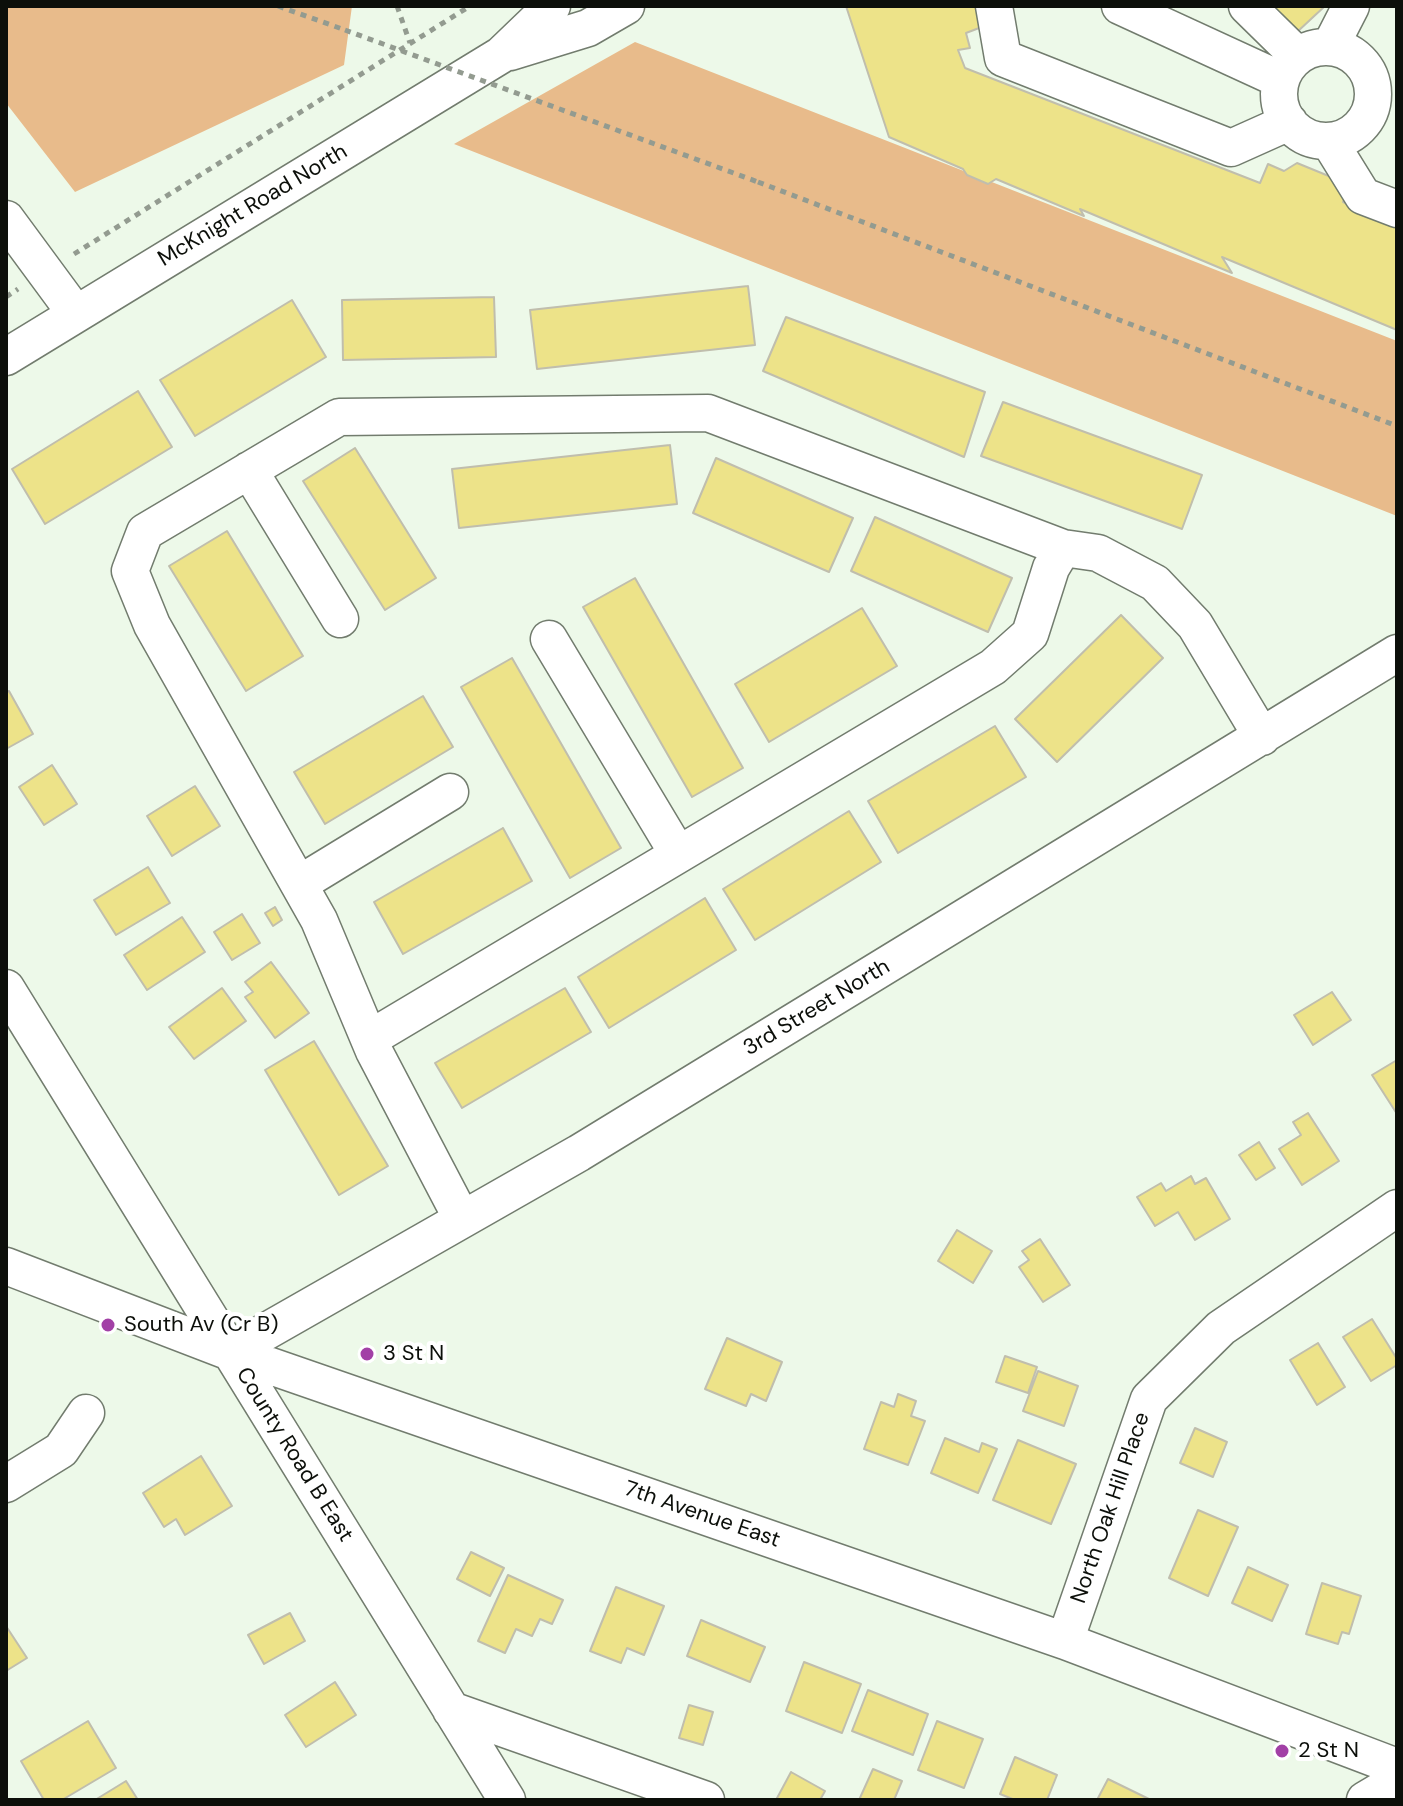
<!DOCTYPE html>
<html>
<head>
<meta charset="utf-8">
<style>
  body { margin:0 }
  #map { position:relative; width:1403px; height:1806px; overflow:hidden; background:#edf9e9; font-family:"DM Sans",sans-serif }
  canvas { display:block }
  .frame { position:absolute; inset:0; border:8px solid #0c0f0a; pointer-events:none }
</style>
</head>
<body>
<div id="map">
<canvas width="1403" height="1806"></canvas>
<div class="frame"></div>
</div>
<script>
const ctx = document.querySelector('canvas').getContext('2d');
ctx.lineJoin = 'round';
function fill(path, color) {
  ctx.fillStyle = color;
  ctx.fill(path, 'evenodd');
}
function poly(rows) {
  const path = new Path2D();
  for (const r of rows) {
    if (r.length === 3) {
      path.moveTo(r[0] + r[2], r[1]);
      path.arc(r[0], r[1], r[2], 0, 2 * Math.PI);
      continue;
    }
    path.moveTo(r[0], r[1]);
    for (let i = 2; i < r.length; i += 2) path.lineTo(r[i], r[i + 1]);
  }
  return path;
}
function stroke(path, color, width, dash) {
  ctx.strokeStyle = color;
  ctx.lineWidth = width;
  ctx.lineCap = dash ? 'butt' : 'round';
  ctx.setLineDash(dash || []);
  ctx.stroke(path);
}
function drawText(font, color, halo, rows, align = 'center') {
  ctx.font = font + ' "DM Sans",sans-serif';
  ctx.lineWidth = 8;
  ctx.setLineDash([]);
  ctx.textBaseline = 'middle';
  ctx.strokeStyle = halo;
  ctx.fillStyle = color;
  for (const [text, x, y, turn = 0] of rows) {
    ctx.save();
    ctx.translate(x, y);
    ctx.rotate((+turn || 0) * Math.PI / 180);
    ctx.textAlign = isNaN(turn) ? turn : align;
    if (halo) ctx.strokeText(text, 0, 0);
    ctx.fillText(text, 0, 0);
    ctx.restore();
  }
}
const green = poly([
  [6,6,352,6,344,65,75,192,6,103],
  [635,42,1397,341,1397,516,454,144]
]);
const building = poly([
  [846,6,981,6,987,25,966,33,970,48,958,50,965,68,1260,183,1268,164,1284,171,1297,163,1336,179,1346,195,1343,202,1397,225,1397,330,1222,257,1232,273,1080,209,1084,216,996,179,988,184,967,175,963,169,889,137,846,6],
  [1271,6,1325,6,1296,33,1271,6],
  [748,286,755,345,537,369,530,310,748,286],
  [494,297,496,357,343,360,342,300,494,297],
  [292,300,326,357,195,436,160,380,292,300],
  [786,317,985,392,964,457,763,371,786,317],
  [138,391,172,447,45,524,12,469,138,391],
  [1003,402,1202,475,1182,529,981,456,1003,402],
  [670,445,677,504,459,528,452,469,670,445],
  [355,448,436,578,385,610,303,481,355,448],
  [716,458,853,518,829,572,693,513,716,458],
  [875,517,1012,578,988,632,851,571,875,517],
  [227,531,303,656,246,691,169,566,227,531],
  [635,578,743,768,692,797,583,607,635,578],
  [862,608,897,666,769,742,735,684,862,608],
  [1121,615,1163,658,1057,762,1015,719,1121,615],
  [512,658,621,848,570,878,461,687,512,658],
  [9,691,33,734,6,749,6,692,9,691],
  [423,696,453,747,325,824,294,772,423,696],
  [995,726,1026,777,898,853,868,801,995,726],
  [52,765,77,804,44,825,19,787,52,765],
  [195,786,220,826,172,856,147,816,195,786],
  [849,811,881,862,755,940,723,889,849,811],
  [503,828,532,881,403,954,374,902,503,828],
  [148,867,170,903,116,935,94,900,148,867],
  [705,898,736,950,609,1028,578,977,705,898],
  [275,907,282,920,273,926,265,913,275,907],
  [242,914,260,943,232,960,214,932,242,914],
  [182,917,205,952,147,990,124,955,182,917],
  [271,962,309,1013,275,1038,245,997,253,992,245,982,271,962],
  [222,988,246,1021,194,1059,169,1027,222,988],
  [565,988,591,1032,462,1108,435,1063,565,988],
  [1332,992,1351,1020,1313,1045,1294,1015,1332,992],
  [314,1041,388,1166,339,1195,265,1070,314,1041],
  [1397,1060,1397,1114,1372,1075,1397,1060],
  [1308,1113,1339,1161,1302,1185,1279,1149,1301,1135,1293,1122,1308,1113],
  [1259,1142,1275,1168,1256,1180,1239,1155,1259,1142],
  [1191,1176,1195,1184,1206,1178,1230,1219,1195,1240,1178,1212,1155,1226,1137,1197,1161,1183,1166,1191,1191,1176],
  [957,1230,992,1251,973,1283,938,1261,957,1230],
  [1040,1239,1070,1285,1043,1302,1019,1267,1029,1260,1022,1251,1040,1239],
  [1372,1319,1397,1359,1397,1365,1371,1381,1343,1337,1372,1319],
  [727,1338,782,1362,766,1401,751,1394,746,1406,705,1389,727,1338],
  [1318,1343,1345,1387,1317,1405,1290,1360,1318,1343],
  [1005,1356,1037,1367,1028,1393,996,1382,1005,1356],
  [1038,1371,1078,1386,1064,1426,1023,1411,1038,1371],
  [898,1394,916,1401,911,1416,925,1421,908,1465,864,1449,881,1402,894,1407,898,1394],
  [1195,1428,1227,1442,1213,1477,1180,1463,1195,1428],
  [945,1438,979,1452,982,1443,997,1449,978,1493,931,1473,945,1438],
  [1018,1440,1076,1464,1051,1524,993,1500,1018,1440],
  [201,1456,232,1506,185,1535,176,1519,164,1527,143,1493,201,1456],
  [1198,1510,1238,1527,1208,1596,1169,1578,1198,1510],
  [471,1552,504,1568,490,1596,457,1579,471,1552],
  [1248,1567,1288,1585,1272,1621,1232,1603,1248,1567],
  [508,1575,563,1600,552,1624,540,1619,532,1636,516,1629,505,1653,478,1641,508,1575],
  [1322,1583,1361,1596,1349,1634,1342,1632,1338,1644,1306,1634,1322,1583],
  [616,1587,664,1606,644,1655,627,1648,621,1663,590,1651,616,1587],
  [290,1613,305,1641,264,1664,248,1635,290,1613],
  [701,1620,765,1647,750,1682,687,1656,701,1620],
  [6,1626,27,1658,6,1671,6,1626],
  [804,1662,861,1684,842,1733,786,1711,804,1662],
  [335,1682,356,1715,306,1747,285,1715,335,1682],
  [868,1690,928,1714,913,1755,852,1731,868,1690],
  [689,1705,713,1712,703,1745,679,1738,689,1705],
  [88,1721,116,1768,62,1800,44,1800,21,1761,88,1721],
  [937,1721,983,1739,964,1788,918,1770,937,1721],
  [1015,1757,1057,1775,1047,1800,1015,1800,1000,1794,1015,1757],
  [873,1769,902,1781,894,1800,859,1800,873,1769],
  [791,1772,825,1791,820,1800,776,1800,791,1772],
  [1108,1779,1151,1800,1097,1800,1108,1779],
  [126,1781,138,1800,95,1800,126,1781]
]);
const path = poly([
  [278,6,345,30],
  [397,6,410,43],
  [758,182,1397,426],
  [74,254,470,6],
  [6,297,18,289]
]);
const minor = poly([
  [994,6,1003,58,1231,148,1289,122],
  [1120,6,1281,80],
  [1247,6,1298,56],
  [1330,47,1351,6],
  [1326,94,47],
  [510,52,588,28,626,6],
  [1329,141,1363,196,1397,209],
  [6,219,76,314],
  [6,357,501,55,552,6],
  [249,470,340,619],
  [549,639,678,854],
  [299,884,450,792],
  [6,988,507,1800],
  [369,1039,993,667,1030,634,1051,568,1063,548,1098,553,1155,583,1195,625,1262,737],
  [462,1219,374,1051,319,920,152,625,130,571,145,532,339,417,708,413,1063,548],
  [6,1266,230,1352,1065,1641,1397,1767],
  [230,1352,579,1153,1397,653],
  [6,1484,61,1450,86,1413],
  [1065,1641,1149,1399,1221,1328,1397,1208],
  [451,1710,706,1800],
  [1365,1800,1397,1781]
]);
const pathBridge = poly([
  [345,30,758,182]
]);
const markers = [
  [108,1325,8,"#a240a6"],
  [367,1354,8,"#a240a6"],
  [1282,1751,8,"#a240a6"]
];
const streetNames = [
  ["McKnight Road North",253,206,-31],
  ["3rd Street North",817,1008,-31],
  ["County Road B East",294,1455,58],
  ["North Oak Hill Place",1111,1508,-71],
  ["7th Avenue East",702,1515,19]
];
const poiNames = [
  ["South Av (Cr B)",124,1325],
  ["3 St N",383,1354],
  ["2 St N",1298,1751]
];
fill(green, '#e8bb8b');
fill(building, '#ede389');
stroke(building, '#c0bead', 2);
stroke(minor, '#727c6e', 39);
stroke(path, '#939b90', 5, [6, 6]);
stroke(minor, '#fff', 36);
stroke(pathBridge, '#939b90', 5, [6, 6]);
for (const [x, y, r, color] of markers) {
  const dot = new Path2D();
  dot.arc(x, y, r, 0, 2 * Math.PI);
  ctx.fillStyle = color;
  ctx.fill(dot);
  stroke(dot, '#fff', 3);
}
drawText('22px', '#0c0f0a', '#fff', streetNames);
drawText('22px', '#0c0f0a', '#fff', poiNames, 'left');
</script>
</body>
</html>
